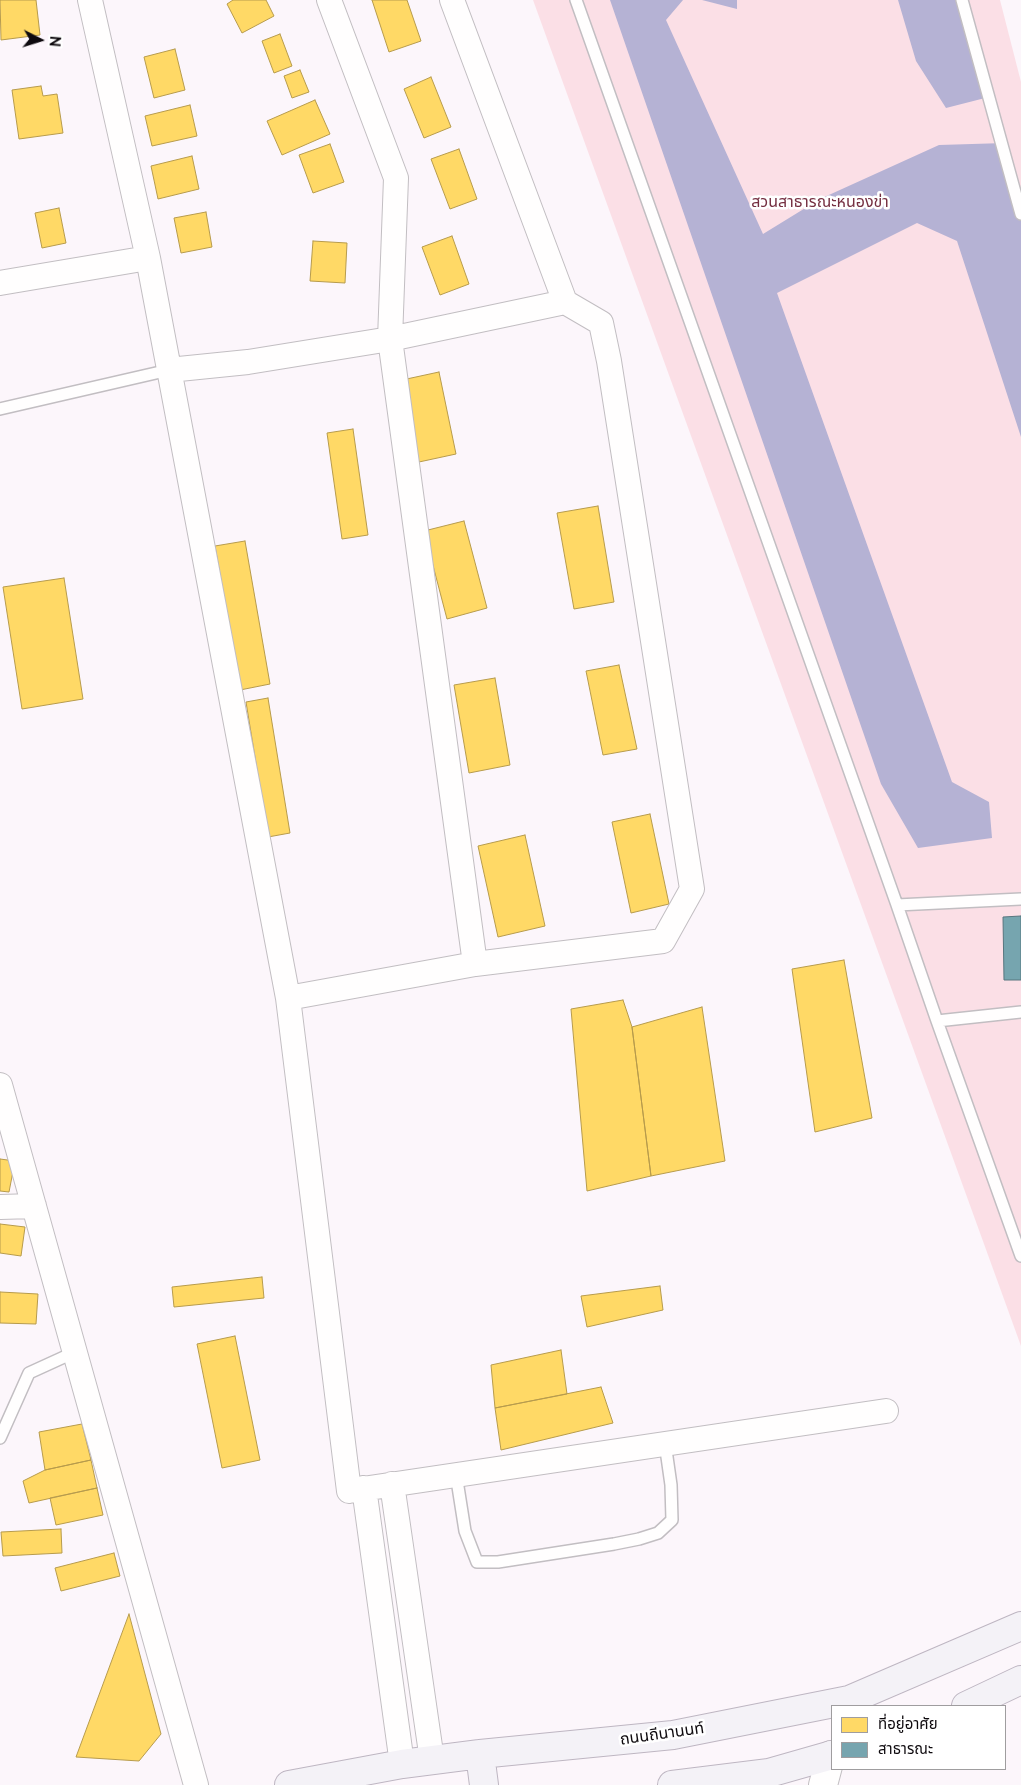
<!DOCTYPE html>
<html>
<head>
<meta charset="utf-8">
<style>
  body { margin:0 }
  #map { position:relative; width:1021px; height:1785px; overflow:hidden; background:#fcf6fb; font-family:Raleway,"Noto Sans Thai",sans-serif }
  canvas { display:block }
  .legend { position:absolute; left:831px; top:1705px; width:175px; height:65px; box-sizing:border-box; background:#fff; border:1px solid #9f9d9f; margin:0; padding:6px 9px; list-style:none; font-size:15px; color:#0e0a0e }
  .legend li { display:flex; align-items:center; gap:10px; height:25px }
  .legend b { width:25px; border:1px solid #9f9d9f }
  .north { position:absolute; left:15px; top:15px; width:50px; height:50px; -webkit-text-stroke:4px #fff; paint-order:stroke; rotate:95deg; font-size:14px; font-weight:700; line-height:20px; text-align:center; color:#0e0a0e }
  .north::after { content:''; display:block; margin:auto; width:18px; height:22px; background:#0e0a0e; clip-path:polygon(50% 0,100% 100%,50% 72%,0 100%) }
</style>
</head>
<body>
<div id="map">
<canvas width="1021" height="1785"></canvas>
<ul class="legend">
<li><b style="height:14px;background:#ffd966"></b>ที่อยู่อาศัย</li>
<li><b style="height:14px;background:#76a5af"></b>สาธารณะ</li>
</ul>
<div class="north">N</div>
</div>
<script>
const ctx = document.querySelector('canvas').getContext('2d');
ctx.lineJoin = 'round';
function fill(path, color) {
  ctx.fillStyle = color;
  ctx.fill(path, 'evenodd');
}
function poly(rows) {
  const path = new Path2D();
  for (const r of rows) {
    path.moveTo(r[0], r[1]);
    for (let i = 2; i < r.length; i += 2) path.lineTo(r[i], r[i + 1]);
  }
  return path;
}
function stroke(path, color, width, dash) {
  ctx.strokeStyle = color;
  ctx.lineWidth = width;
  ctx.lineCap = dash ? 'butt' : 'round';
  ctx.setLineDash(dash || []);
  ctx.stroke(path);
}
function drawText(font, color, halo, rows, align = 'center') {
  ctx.font = font + ' Raleway,"Noto Sans Thai",sans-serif';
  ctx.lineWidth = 5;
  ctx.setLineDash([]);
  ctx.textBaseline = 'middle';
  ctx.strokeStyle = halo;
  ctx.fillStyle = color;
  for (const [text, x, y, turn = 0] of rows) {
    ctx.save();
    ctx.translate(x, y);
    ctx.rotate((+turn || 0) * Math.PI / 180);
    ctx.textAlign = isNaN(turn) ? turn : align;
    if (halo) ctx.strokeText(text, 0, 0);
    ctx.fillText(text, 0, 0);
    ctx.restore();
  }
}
const green = poly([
  [533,0,1000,0,1021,82,1021,1346]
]);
const water = poly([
  [610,0,683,0,666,20,763,234,820,199,939,145,1005,143,1021,203,1021,437,957,241,917,223,777,293,952,782,989,802,992,838,918,848,881,784],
  [702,0,737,0,737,9],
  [898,0,962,0,989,97,946,108,916,61]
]);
const homes = poly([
  [0,0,36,0,40,35,1,40,0,0],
  [233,0,266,0,274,16,242,33,227,4,233,0],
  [372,0,407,0,421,41,389,52,372,0],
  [280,34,292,66,274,73,262,41,280,34],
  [175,49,185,90,154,98,144,57,175,49],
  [300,70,309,92,292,98,284,76,300,70],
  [431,77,451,127,424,138,404,89,431,77],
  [41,86,43,96,57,94,63,133,19,139,12,90,41,86],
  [315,100,330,134,282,155,267,121,315,100],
  [190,105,197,136,152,146,145,116,190,105],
  [330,144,344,182,313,193,299,155,330,144],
  [459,149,477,199,450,209,431,159,459,149],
  [192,156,199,189,158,199,151,166,192,156],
  [59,208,66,243,42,248,35,213,59,208],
  [206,212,212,247,181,253,174,218,206,212],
  [452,236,469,284,440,295,422,247,452,236],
  [313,241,347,243,345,283,310,281,313,241],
  [439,372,456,454,419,462,402,380,439,372],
  [353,429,368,535,342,539,327,433,353,429],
  [598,506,614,602,574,609,557,513,598,506],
  [464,521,487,608,447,619,424,531,464,521],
  [245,541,270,684,240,690,215,546,245,541],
  [64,578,83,699,22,709,3,587,64,578],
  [619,665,637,749,603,755,586,671,619,665],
  [495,678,510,765,469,773,454,685,495,678],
  [268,698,290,833,268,837,246,702,268,698],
  [650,814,669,904,631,913,612,822,650,814],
  [525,835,545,926,498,937,478,846,525,835],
  [844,960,872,1118,815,1132,792,969,844,960],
  [623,1000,632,1027,651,1176,587,1191,571,1009,623,1000],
  [702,1007,725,1161,651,1176,632,1027,702,1007],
  [0,1159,15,1161,9,1192,0,1191,0,1159],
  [0,1224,25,1227,21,1256,0,1253,0,1224],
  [262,1277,264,1298,174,1307,172,1287,262,1277],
  [660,1286,663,1310,587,1327,581,1296,660,1286],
  [0,1292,38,1294,36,1324,0,1323,0,1292],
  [235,1336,260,1460,222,1468,197,1344,235,1336],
  [561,1350,567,1394,495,1408,491,1365,561,1350],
  [601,1387,613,1423,501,1450,495,1408,601,1387],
  [82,1424,91,1460,45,1470,39,1432,82,1424],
  [91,1460,97,1488,29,1503,23,1481,45,1470,91,1460],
  [97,1488,103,1515,56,1525,50,1498,97,1488],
  [61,1529,62,1553,3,1556,1,1532,61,1529],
  [114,1553,120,1576,61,1591,55,1568,114,1553],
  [129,1614,161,1734,139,1761,76,1757,129,1614]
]);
const public = poly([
  [1021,916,1021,980,1004,980,1003,917,1021,916]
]);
const service = poly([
  [576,0,897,905],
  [962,0,1021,214],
  [0,409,169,370],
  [1021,1012,937,1021,1021,1256],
  [937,1021,897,905,1021,899],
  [0,1438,29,1373,75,1352],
  [456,1474,465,1531,477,1562,498,1562,614,1544,639,1539,658,1533,672,1520,671,1485,665,1443]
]);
const minor = poly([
  [90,0,148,258,288,998,349,1491,886,1411],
  [329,0,396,178,390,339,475,964],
  [452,0,565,302],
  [0,283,148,258],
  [169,370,248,362,390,339,565,302,601,323,609,361,692,889,663,941,475,964,288,998],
  [0,1085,196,1785],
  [0,1207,34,1206],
  [392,1484,432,1760],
  [364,1488,402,1764]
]);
const tertiary = poly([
  [823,1785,831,1755]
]);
const primary = poly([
  [966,1706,1021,1680],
  [480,1754,484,1785],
  [289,1785,402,1764,480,1754,673,1735,849,1700,1021,1626],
  [672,1785,769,1773,832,1755]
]);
const parkNames = [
  ["สวนสาธารณะหนองข่า",820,202]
];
const streetNames = [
  ["ถนนถีนานนท์",662,1734,-8]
];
fill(green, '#fbdfe6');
fill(water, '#b5b2d4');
fill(homes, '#ffd966');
stroke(homes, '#b79b4c', 1);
fill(public, '#76a5af');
stroke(public, '#57767f', 1);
stroke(service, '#c2bec2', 14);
stroke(minor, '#c2bec2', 26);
stroke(tertiary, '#c2bec2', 30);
stroke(primary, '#beb6c2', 30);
stroke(service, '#fffefe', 11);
stroke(minor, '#fffefe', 24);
stroke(tertiary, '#fffefe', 28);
stroke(primary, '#f4f2f7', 28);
drawText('16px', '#752f41', '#fff', parkNames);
drawText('16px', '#0e0a0e', '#fff', streetNames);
</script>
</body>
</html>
